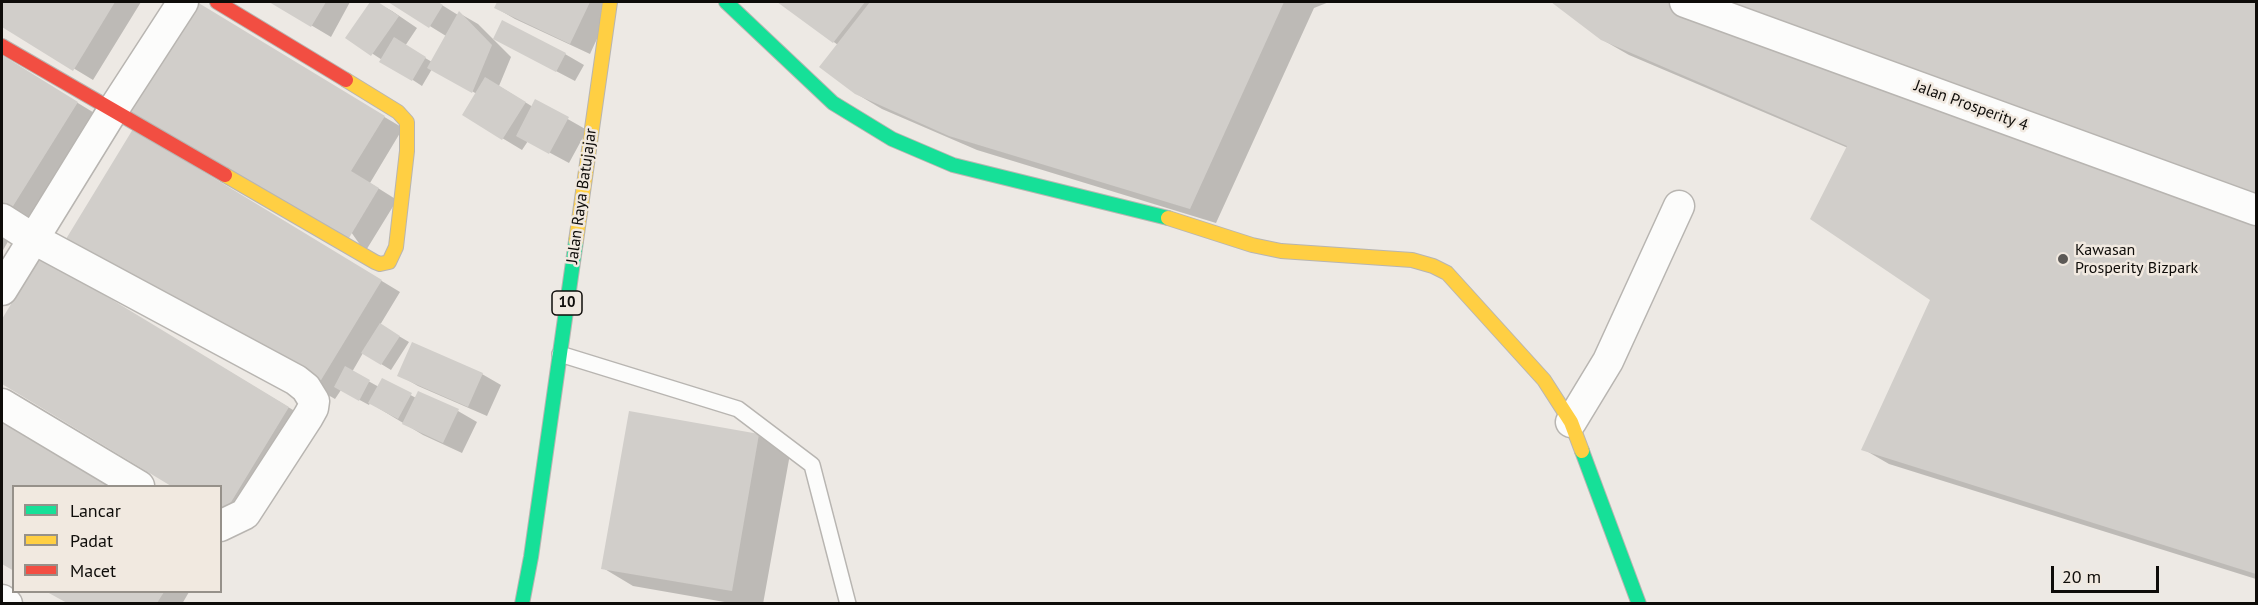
<!DOCTYPE html>
<html>
<head>
<meta charset="utf-8">
<style>
  body { margin:0 }
  #map { position:relative; width:2258px; height:605px; overflow:hidden; background:#ede9e4; font-family:"PT Sans",sans-serif }
  canvas { display:block }
  .frame { position:absolute; inset:0; border:3px solid #0e0c09; pointer-events:none }
  .legend { position:absolute; left:12px; top:485px; width:210px; height:108px; box-sizing:border-box; background:#f1e9e0; border:2px solid #96918a; margin:0; padding:8px 10px; list-style:none; font-size:18px; color:#0e0c09 }
  .legend li { display:flex; align-items:center; gap:12px; height:30px }
  .legend b { width:30px; border:2px solid #96918a }
  .scale { position:absolute; left:2051px; top:566px; width:108px; height:27px; box-sizing:border-box; border:3px solid #0e0c09; border-top:0; padding-left:8px; font-size:18px; line-height:21px; white-space:nowrap; color:#0e0c09; -webkit-text-stroke:4px #f1e9e0; paint-order:stroke }
</style>
</head>
<body>
<div id="map">
<canvas width="2258" height="605"></canvas>
<div class="frame"></div>
<ul class="legend">
<li><b style="height:8px;background:#16e098"></b>Lancar</li>
<li><b style="height:8px;background:#ffcf43"></b>Padat</li>
<li><b style="height:8px;background:#f24e42"></b>Macet</li>
</ul>
<div class="scale">20 m</div>
</div>
<script>
const ctx = document.querySelector('canvas').getContext('2d');
ctx.lineJoin = 'round';
function fill(path, color) {
  ctx.fillStyle = color;
  ctx.fill(path, 'evenodd');
}
function poly(rows) {
  const path = new Path2D();
  for (const r of rows) {
    path.moveTo(r[0], r[1]);
    for (let i = 2; i < r.length; i += 2) path.lineTo(r[i], r[i + 1]);
  }
  return path;
}
function stroke(path, color, width, dash) {
  ctx.strokeStyle = color;
  ctx.lineWidth = width;
  ctx.lineCap = dash ? 'butt' : 'round';
  ctx.setLineDash(dash || []);
  ctx.stroke(path);
}
function drawText(font, color, halo, rows, align = 'center') {
  ctx.font = font + ' "PT Sans",sans-serif';
  ctx.lineWidth = 5;
  ctx.setLineDash([]);
  ctx.textBaseline = 'middle';
  ctx.strokeStyle = halo;
  ctx.fillStyle = color;
  for (const [text, x, y, turn = 0] of rows) {
    ctx.save();
    ctx.translate(x, y);
    ctx.rotate((+turn || 0) * Math.PI / 180);
    ctx.textAlign = isNaN(turn) ? turn : align;
    if (halo) ctx.strokeText(text, 0, 0);
    ctx.fillText(text, 0, 0);
    ctx.restore();
  }
}
const shadow = poly([
  [2,2,141,2,93,80,2,25],
  [191,2,403,128,370,183,397,200,365,252],
  [272,2,350,2,331,37],
  [372,2,376,2,392,11,417,28,405,46,432,62,446,36,391,2,437,2,458,15,459,13,478,24,511,57,499,86,533,107,536,101,587,130,569,163,528,141,522,150,464,115,477,94,432,69,422,86,347,37],
  [499,2,614,2,590,54,515,19,496,8],
  [779,2,1329,2,1314,8,1216,223,977,150,882,109,855,93,838,45],
  [1553,2,2256,2,2256,579,1889,464,1863,449,1932,299,1848,148,1629,55,1601,39],
  [514,49,565,54,584,65,575,81],
  [2,57,96,114,30,221,2,204],
  [152,142,400,292,380,325,409,342,391,370,363,353,352,372,379,387,383,380,416,398,458,411,477,422,462,453,423,435,370,403,369,405,341,390,335,399,316,388],
  [2,232,10,238,2,252],
  [41,258,308,419,242,527,220,515,220,486,174,486,2,382,2,323],
  [482,374,501,385,487,416,418,386,399,375],
  [630,413,759,436,790,454,763,604,736,604,633,586,603,568],
  [2,414,121,486,14,486,14,569,2,562],
  [50,592,189,592,182,604,70,604]
]);
const building = poly([
  [2,2,115,2,73,71,2,27],
  [197,2,385,116,351,171,379,188,346,243,124,108],
  [269,2,326,2,311,27],
  [370,2,378,2,399,16,371,56,345,38],
  [388,2,438,2,443,5,429,28],
  [497,2,590,2,570,44,494,8],
  [777,2,865,2,833,43],
  [870,2,1284,2,1190,209,949,136,855,94,819,67],
  [1551,2,2256,2,2256,574,1861,450,1930,300,1810,219,1847,146,1601,40],
  [459,11,492,45,472,93,427,68],
  [502,20,566,53,556,72,493,39],
  [394,37,426,57,412,81,379,62],
  [2,55,78,102,10,211,2,206],
  [485,77,526,102,502,140,462,115],
  [535,99,569,117,549,154,516,136],
  [133,129,382,280,315,390,66,239],
  [40,256,289,407,222,517,220,486,171,486,2,384,2,319],
  [380,323,400,336,381,365,361,353],
  [412,342,483,373,468,407,397,376],
  [345,366,370,380,359,401,334,387],
  [382,378,412,393,398,419,368,403],
  [418,391,459,409,443,443,402,424],
  [629,411,759,434,732,591,601,569],
  [2,413,123,486,14,486,14,571,2,564],
  [47,592,164,592,157,603,67,603]
]);
const lane = poly([
  [560,354,738,409,812,465,848,604]
]);
const street = poly([
  [1685,2,2256,210],
  [2,219,32,238,296,380,306,388,314,401,313,408,308,417,245,514,220,526],
  [2,290,113,110,183,2],
  [2,404,139,486],
  [1571,422,1608,361,1679,206],
  [2,600,7,604]
]);
const fast = poly([
  [726,2,833,103,892,139,953,165,1168,218],
  [1582,451,1639,604],
  [522,604,531,557,576,241]
]);
const slow = poly([
  [225,175,375,262,380,264,389,262,396,247,407,151,407,122,398,112,346,80],
  [1168,218,1252,245,1281,251,1412,260,1433,266,1447,273,1544,380,1571,422,1582,451],
  [576,241,610,2]
]);
const jam = poly([
  [217,2,346,80],
  [2,46,225,175]
]);
const markers = [
  [2063,259,6,"#5c5956"]
];
const shields = [
  [567,303,30]
];
const shieldNames = [
  ["10",567,303]
];
const streetNames = [
  ["Jalan Prosperity 4",1971,106,20],
  ["Jalan Raya Batujajar",582,196,-82]
];
const poiNames = [
  ["Kawasan",2075,250],
  ["Prosperity Bizpark",2075,268]
];
fill(shadow, '#0003');
fill(building, '#d1ceca');
stroke(lane, '#b8b5b1', 18);
stroke(street, '#b8b5b1', 33);
stroke(fast, '#b8b5b1', 16);
stroke(slow, '#b8b5b1', 16);
stroke(jam, '#b8b5b1', 16);
stroke(lane, '#fcfcfb', 15);
stroke(street, '#fcfcfb', 30);
stroke(fast, '#16e098', 14);
stroke(slow, '#ffcf43', 14);
stroke(jam, '#f24e42', 14);
for (const [x, y, r, color] of markers) {
  const dot = new Path2D();
  dot.arc(x, y, r, 0, 2 * Math.PI);
  ctx.fillStyle = color;
  ctx.fill(dot);
  stroke(dot, '#f1e9e0', 2);
}
for (const [x, y, w] of shields) {
  const box = new Path2D();
  box.roundRect(x - w / 2, y - 12, w, 24, 4.5);
  ctx.fillStyle = '#f1e9e0';
  ctx.fill(box);
  stroke(box, '#0e0c09', 1.5);
}
drawText('bold 15px', '#0e0c09', null, shieldNames);
drawText('16px', '#0e0c09', '#f1e9e0', streetNames);
drawText('16px', '#0e0c09', '#f1e9e0', poiNames, 'left');
</script>
</body>
</html>
